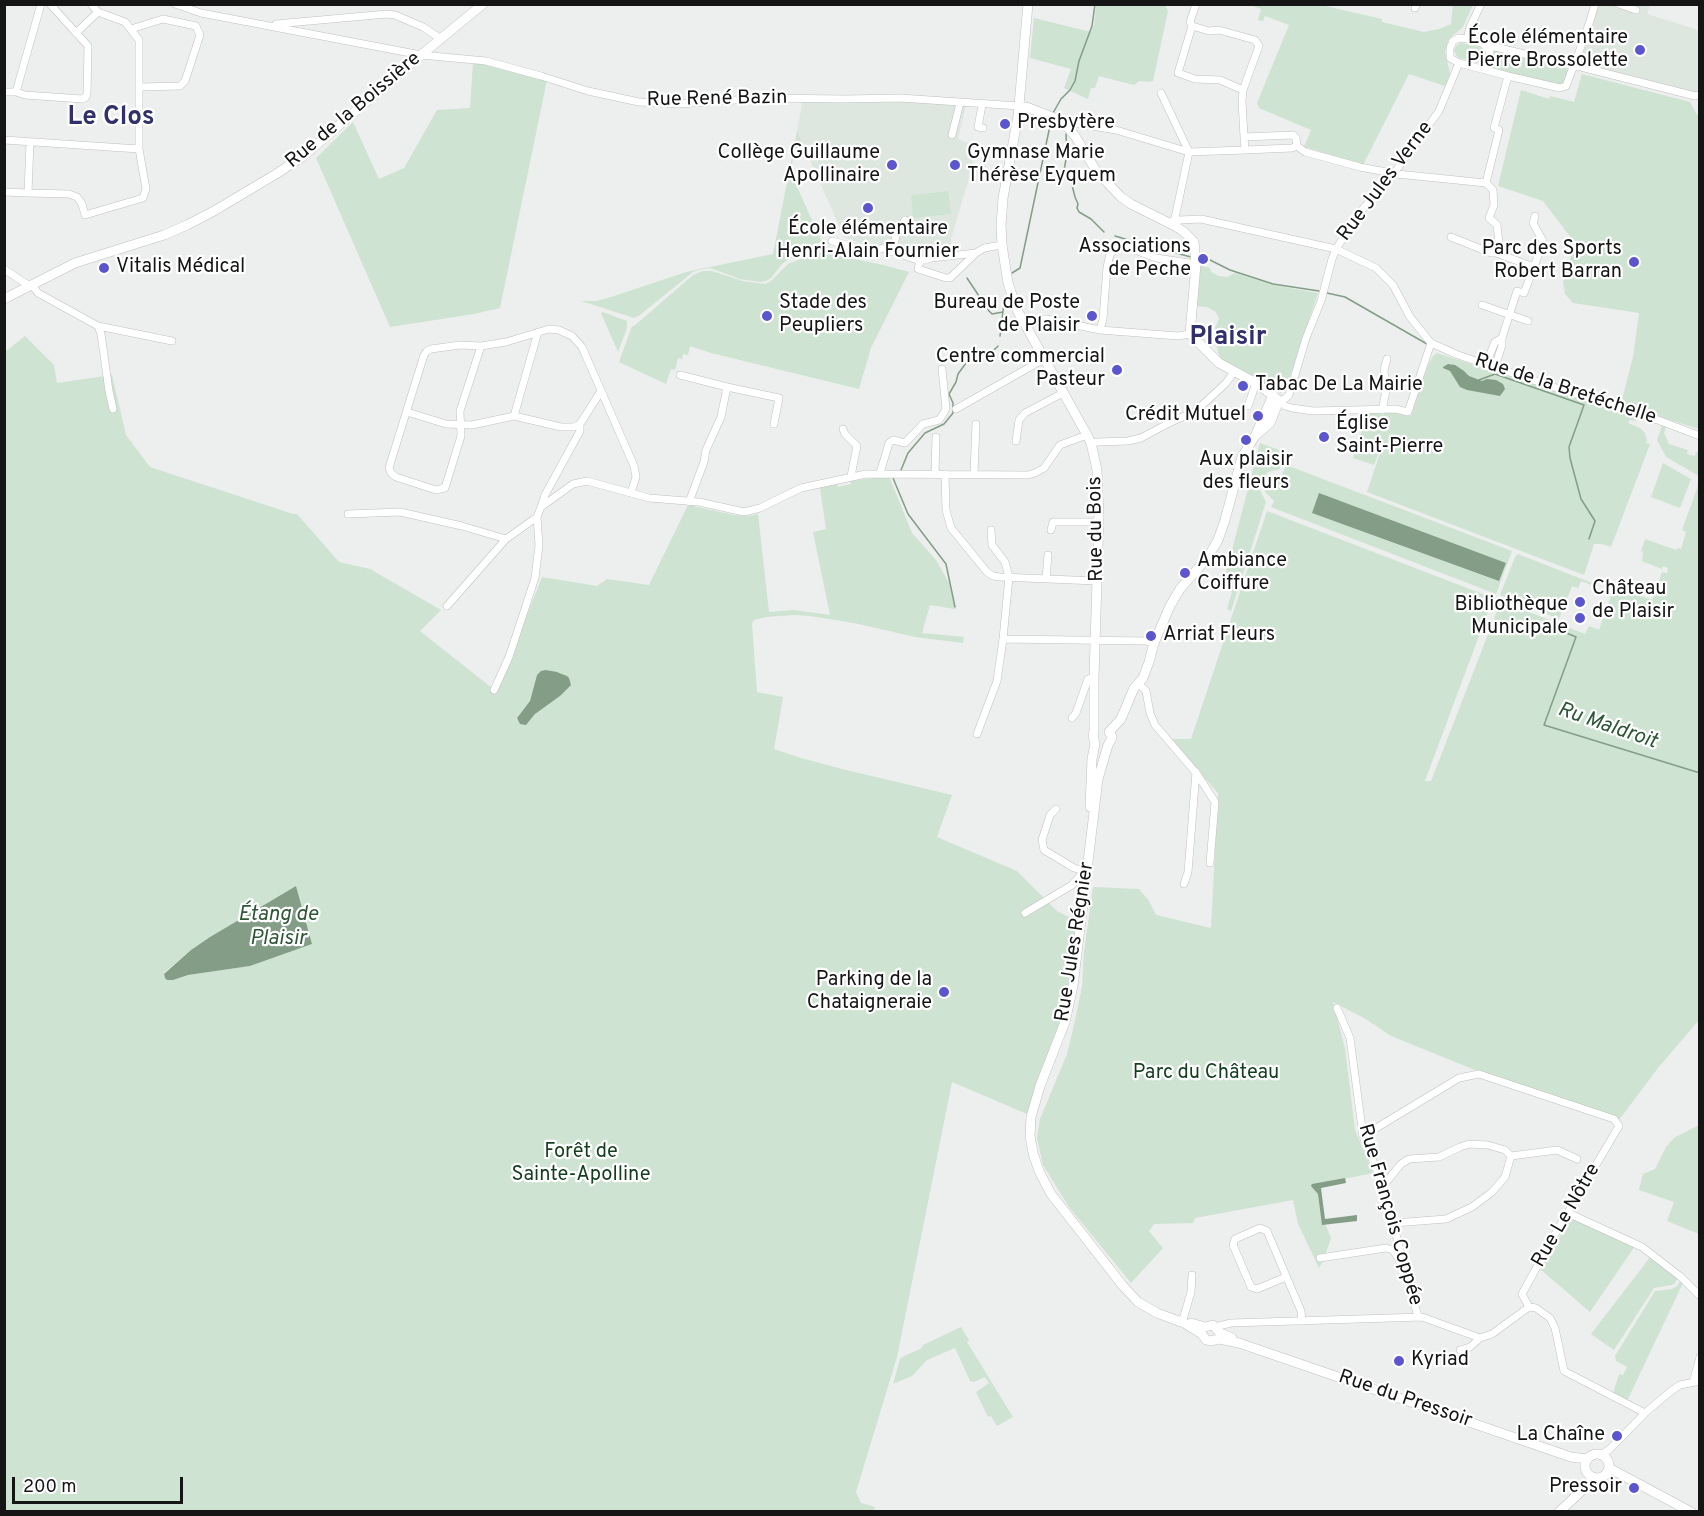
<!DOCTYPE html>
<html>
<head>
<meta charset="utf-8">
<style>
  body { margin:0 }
  #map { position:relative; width:1704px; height:1516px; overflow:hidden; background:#ecefed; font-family:Overpass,sans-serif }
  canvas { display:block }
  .frame { position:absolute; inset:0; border:6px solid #141514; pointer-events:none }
  .scale { position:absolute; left:12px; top:1477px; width:171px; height:27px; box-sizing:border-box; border:3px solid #141514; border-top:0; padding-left:8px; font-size:18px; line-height:21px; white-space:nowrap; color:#141514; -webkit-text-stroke:4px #fff; paint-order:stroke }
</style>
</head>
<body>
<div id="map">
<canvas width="1704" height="1516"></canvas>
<div class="frame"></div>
<div class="scale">200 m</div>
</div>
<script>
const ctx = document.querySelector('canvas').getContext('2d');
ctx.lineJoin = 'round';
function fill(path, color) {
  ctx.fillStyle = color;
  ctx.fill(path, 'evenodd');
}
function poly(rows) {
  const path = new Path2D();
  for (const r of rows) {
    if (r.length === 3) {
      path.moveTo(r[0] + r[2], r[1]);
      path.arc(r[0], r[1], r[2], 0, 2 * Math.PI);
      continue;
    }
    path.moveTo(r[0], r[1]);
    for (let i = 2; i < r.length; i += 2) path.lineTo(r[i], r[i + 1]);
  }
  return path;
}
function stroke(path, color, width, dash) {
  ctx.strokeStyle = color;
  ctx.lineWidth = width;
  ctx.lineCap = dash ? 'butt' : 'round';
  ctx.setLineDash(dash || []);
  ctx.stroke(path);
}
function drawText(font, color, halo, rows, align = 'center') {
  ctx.font = font + ' Overpass,sans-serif';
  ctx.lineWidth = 4.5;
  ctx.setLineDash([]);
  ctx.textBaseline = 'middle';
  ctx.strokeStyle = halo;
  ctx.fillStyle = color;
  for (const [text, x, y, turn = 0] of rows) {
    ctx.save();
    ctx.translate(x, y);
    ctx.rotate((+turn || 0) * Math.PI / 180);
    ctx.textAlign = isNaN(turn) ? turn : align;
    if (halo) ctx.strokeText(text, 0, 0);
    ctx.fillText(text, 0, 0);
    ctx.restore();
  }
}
const built = poly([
  [1598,5,1650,5,1647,14,1695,29,1699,33,1699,95,1574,66],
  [803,100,906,101,966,105,958,139,978,147,951,239,952,253,921,257,881,245,872,248,844,237,797,131]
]);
const green = poly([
  [1096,5,1165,5,1168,11,1153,81,1149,82,1139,81,1134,85,1099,76,1095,88,1091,88,1088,99,1064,88,1071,69,1030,58,1034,18,1091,32,1094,25],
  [1250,5,1321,5,1382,19,1382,22,1424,32,1439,29,1451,24,1453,5,1472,5,1472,7,1463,27,1449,39,1445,51,1450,74,1445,86,1409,74,1363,165,1304,147,1311,130,1259,108,1257,103,1289,25,1265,16,1263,21,1258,20,1261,9],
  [1461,43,1481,47,1485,52,1485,59,1477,63,1459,58,1456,55,1454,50,1457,45],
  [1493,48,1566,68,1568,72,1565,81,1562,84,1558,85,1488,68],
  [473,62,485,63,547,80,500,308,474,314,390,327,316,158,353,122,379,179,404,168,437,110,470,108],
  [1582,74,1690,102,1700,120,1699,429,1625,406,1622,400,1633,357,1639,313,1573,303,1565,294,1563,282,1575,243,1543,201,1498,186,1521,90,1549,99,1550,96,1574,102],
  [797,131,806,152,793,157,791,174,822,242,815,244,814,249,789,259,782,264,771,278,766,281,760,282,740,279,710,268,699,270,693,272,640,315,634,318,581,301,596,301,611,297,686,272,773,254],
  [948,191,951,214,913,218,911,195],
  [818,252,879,264,909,272,871,348,859,389,711,353,690,346,688,355,683,354,682,359,678,358,675,370,671,369,666,384,619,362,632,326,634,326,693,275,703,271,712,271,743,281,765,284,771,281,788,264],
  [1198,265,1210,268,1211,272,1219,276,1227,277,1235,273,1273,285,1318,293,1285,391,1280,393,1222,360,1219,355,1217,347,1209,342,1219,319,1216,312,1207,307,1195,306],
  [603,312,627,321,627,328,618,352,601,313],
  [25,336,54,365,57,383,112,375,126,435,150,467,293,514,297,514,339,562,370,569,441,610,420,631,497,692,542,577,597,586,607,579,649,585,688,505,734,515,749,516,758,514,769,612,794,610,830,615,813,532,826,529,820,488,837,484,838,487,851,484,850,481,889,476,912,533,936,560,949,583,955,609,930,605,922,633,964,637,963,643,915,637,854,623,810,616,794,615,766,617,754,620,752,624,757,692,783,697,774,749,801,758,842,769,952,795,937,837,1017,871,1057,911,1076,921,1070,997,1034,1117,952,1082,897,1357,856,1492,861,1503,875,1507,874,1511,5,1512,5,352],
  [546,670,561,673,569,678,560,696,538,711,528,723,516,719,530,701,537,675],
  [296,886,312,944,250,966,188,975,173,980,167,980,165,978,164,973,191,950,210,937],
  [1437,353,1637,418,1636,421,1630,420,1628,423,1640,428,1645,433,1647,440,1646,443,1650,444,1611,547,1602,544,1594,544,1584,575,1367,492,1381,450,1380,449,1374,465,1353,458,1367,413,1395,412,1411,416,1428,365,1433,356],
  [1662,426,1666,427,1664,433,1669,444,1688,450,1687,454,1695,456,1696,452,1699,453,1699,476,1666,457,1657,440],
  [1260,443,1285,452,1280,469,1268,472,1260,483,1260,490,1266,502,1231,611,1227,609,1232,592,1222,588],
  [1663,463,1691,479,1680,508,1651,497],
  [1286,465,1512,551,1496,594,1271,507,1274,501,1265,492,1265,484,1267,480,1272,475,1282,475],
  [1699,483,1699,1020,1658,1068,1619,1120,1616,1116,1485,1074,1391,1036,1364,1018,1333,1002,1345,1048,1355,1130,1373,1173,1319,1184,1324,1221,1331,1238,1323,1261,1319,1268,1298,1224,1293,1200,1195,1218,1193,1223,1154,1224,1149,1231,1163,1248,1131,1283,1069,1207,1043,1165,1037,1138,1040,1119,1067,1054,1074,1025,1082,987,1084,952,1093,887,1139,889,1149,901,1156,915,1211,928,1218,793,1169,739,1191,739,1267,511,1493,598,1425,781,1431,781,1501,601,1585,634,1589,626,1599,630,1612,593,1606,590,1607,584,1652,600,1662,572,1667,573,1668,568,1663,566,1662,569,1642,561,1643,552,1641,551,1645,539,1676,550,1678,548,1681,549,1686,532,1682,530],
  [1518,554,1597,585,1597,587,1581,581,1578,588,1572,586,1559,619,1500,595,1515,557],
  [1699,1125,1699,1234,1667,1221,1674,1202,1639,1190,1643,1174,1655,1169,1666,1147,1674,1138],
  [1574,1219,1635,1246,1590,1312,1540,1269,1569,1221],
  [1651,1256,1678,1277,1675,1283,1672,1285,1654,1288,1614,1350,1591,1334],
  [1681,1280,1684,1281,1627,1401,1613,1393,1619,1374,1623,1375,1627,1367,1616,1361,1615,1356,1655,1291,1672,1289,1677,1286],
  [961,1327,969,1340,967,1342,1013,1417,997,1426,991,1416,988,1417,976,1392,989,1383,985,1377,974,1382,970,1381,955,1348,927,1360,912,1376,893,1384,900,1359,902,1357,922,1348,923,1345]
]);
const water = poly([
  [1448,364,1455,365,1464,371,1469,376,1482,381,1487,379,1496,380,1503,384,1505,389,1500,396,1467,390,1460,387,1450,371,1443,368,1443,367],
  [1319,493,1506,563,1499,581,1312,513],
  [546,670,557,672,567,676,569,678,571,685,560,696,535,714,526,725,520,724,517,718,530,701,537,675,541,671],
  [296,886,312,944,250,966,188,975,173,980,167,980,165,978,164,974,191,950,210,937],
  [1345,1178,1346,1183,1321,1188,1325,1219,1357,1215,1357,1221,1322,1225,1318,1194,1311,1186,1312,1184]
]);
const stream = poly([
  [1053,113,1061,99,1070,90,1075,81,1079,61,1092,26,1095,4],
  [1066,134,1067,154,1064,170,1070,177,1075,197,1078,204,1077,208,1079,212,1091,219,1104,232],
  [1115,236,1149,246,1191,257],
  [1208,259,1230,270,1273,284,1319,291],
  [1012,273,1020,268,1051,121],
  [967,278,989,311,992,314,1003,312],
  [1327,293,1345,297,1427,344],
  [1000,336,1004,303],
  [1479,380,1495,374,1584,405,1569,447,1570,458,1581,499,1595,521,1589,539],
  [901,470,908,453,925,433,944,424,953,413,953,403,949,394,956,382,958,374,966,363,976,359,984,352,994,350,998,346],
  [893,478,908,514,946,564,955,607],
  [1555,628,1576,637,1544,725,1700,773]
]);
const street = poly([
  [175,4,201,13,421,55,486,61,541,76,588,91,639,102,678,104,764,98,844,99,900,98,1019,106],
  [1595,4,1589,24,1574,66,1572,70,1566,86,1560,88,1508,76,1459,63,1450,58,1450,48,1453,41,1459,38,1467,39,1491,46,1574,66,1581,67,1695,96,1700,95],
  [1619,4,1636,10],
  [1415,8,1416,4],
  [276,24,387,14,395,15,423,27,441,39],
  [1192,26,1190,22,1196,4],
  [131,29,163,19,196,26,200,35,185,81,180,86,139,87],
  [76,33,98,12],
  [1467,39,1470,27,1481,4],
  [1480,68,1487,62,1490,51,1483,44],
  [1243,90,1220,80,1195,79,1178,73,1192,26,1209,31,1219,30,1255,40,1259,46,1243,90,1242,101,1244,137],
  [4,92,16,92,25,95,82,99,86,97,87,94,88,46,50,4],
  [16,92,41,4],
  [1161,93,1189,152],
  [982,105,978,127,983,128],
  [1062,121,1116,130,1189,152,1245,150],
  [952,135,960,103],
  [1293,135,1296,138,1297,146,1292,148,1245,150,1244,137,1293,135],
  [4,140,139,149],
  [30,142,28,193,69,194,77,197,82,204,85,215,143,198,146,189,139,149,139,40,125,22,98,12,91,4],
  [1297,146,1305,152,1360,167,1397,174,1486,183],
  [1486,183,1493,190,1494,205,1489,218,1497,225,1499,243,1496,253,1534,267,1524,293,1517,291,1502,338,1502,345,1495,367],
  [1486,183,1499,130,1494,128,1508,76],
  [4,192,28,193],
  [1171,222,1173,221,1175,218,1189,152],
  [1177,228,1177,223,1179,220,1201,219,1336,249,1376,268,1393,285,1410,317,1431,343,1458,355,1647,418,1658,420,1700,436],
  [1451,237,1491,253,1496,253],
  [832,241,873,252,883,248,920,261],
  [892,252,896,236,905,220],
  [976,253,950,278,946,278,918,269,920,261,931,258,976,253],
  [976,253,984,248,1002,245],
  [1534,267,1543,241,1533,223,1535,216],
  [4,269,25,283,32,285,38,293,98,326,101,334,109,391,113,409],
  [1482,305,1528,321],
  [98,326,172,341],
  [1026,326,1042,319,1047,319,1100,330,1178,336,1190,334],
  [1100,330,1103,319,1107,267,1110,254,1119,247,1127,247,1156,258,1196,264],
  [1431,343,1408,412,1395,409,1313,411,1292,408,1285,406,1281,402,1289,395,1306,338,1321,301,1332,259,1336,249,1362,210,1397,169,1439,111,1459,63],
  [481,346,460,411,461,436,445,488,436,490,396,477,391,473,389,468,392,458,424,355,427,351,431,349,460,345,481,346,506,342,549,329,559,330,572,336,582,347,634,466,636,477,631,493],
  [1486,364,1495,342,1502,338],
  [680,375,727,387,721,417,706,450,704,462,689,502],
  [727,387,779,398,774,424],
  [1248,406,1256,383],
  [956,409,1044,359],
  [1382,410,1386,391,1384,370,1387,359],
  [407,412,446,424,472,425,514,416,561,427,574,427,580,424],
  [514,416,538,332],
  [843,429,845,434,857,446,851,476],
  [1016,441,1019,420,1025,413,1063,393],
  [1091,443,1098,442,1128,441,1141,438,1171,422,1196,411,1226,383,1234,372],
  [880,473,889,443,893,440,905,443,923,424,939,420,943,414,946,409,942,369],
  [935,474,936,437],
  [945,474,946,510,951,528,987,572,993,576,1000,577,1097,581],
  [974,474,976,424],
  [541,507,545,495,580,431,580,424,601,391],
  [348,514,400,512,462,526,506,539],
  [1051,530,1053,522,1098,522],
  [1046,579,1048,555],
  [447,606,506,539,537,517,541,507,573,484,587,481,649,498,699,502,744,512,760,508,801,488,866,474,1028,475,1035,473,1044,468,1060,445,1087,435],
  [1003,639,1146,641,1154,643],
  [1138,683,1146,691,1150,713,1155,725,1197,774,1215,802,1210,863],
  [494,690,509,657,535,578,539,545,537,517],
  [1072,718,1076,713,1088,679,1094,677],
  [977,734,997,681,1003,639,1009,577,1005,562,992,545,991,530],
  [1056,809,1050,815,1042,840,1044,850,1074,868,1087,872],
  [1184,884,1188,872,1196,772],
  [1025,913,1072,885,1084,871],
  [1337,1008,1350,1038,1363,1136,1383,1186,1418,1317],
  [1363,1136,1459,1078,1479,1074,1614,1119,1619,1126,1551,1241,1522,1294,1529,1307],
  [1383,1186,1401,1164,1409,1159,1439,1157,1460,1147,1469,1144,1488,1145,1505,1150,1511,1156,1557,1150,1577,1159],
  [1568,1213,1642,1247,1681,1277,1700,1296],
  [1394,1223,1446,1219,1472,1207,1492,1192,1505,1177,1511,1156],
  [1320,1258,1386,1248,1393,1250,1402,1264],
  [1286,1277,1257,1289,1251,1287,1233,1245,1235,1239,1260,1228,1267,1231,1301,1311,1302,1321],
  [1182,1323,1191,1292,1192,1275],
  [1215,1327,1231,1323,1422,1317,1480,1338,1492,1334,1529,1307,1536,1308,1550,1318,1555,1328,1564,1371,1645,1413],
  [1460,1350,1470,1347,1480,1338],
  [1693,1382,1700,1357],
  [1601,1455,1610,1449,1645,1413,1671,1391,1680,1385,1700,1381]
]);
const secondary = poly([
  [1028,4,1018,116,1003,198,1001,225,1002,245,1008,283,1017,310,1087,435,1091,443,1097,470,1099,516,1094,677,1094,732,1093,735,1095,744,1092,759,1090,807],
  [1019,106,1029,108,1062,121,1075,136,1097,172,1121,197,1131,204,1173,225,1183,231,1194,242,1196,264,1190,334,1219,363,1256,383,1281,402,1278,403,1270,423,1255,436,1242,457,1225,520,1218,540,1208,557,1180,589,1170,606,1154,643,1149,662,1143,678,1134,688,1121,719,1109,732],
  [4,299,75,263,164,235,187,225,214,211,276,174,302,157,421,55,483,4],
  [1256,434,1273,395],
  [1109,732,1112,737,1111,740,1108,745,1098,779,1073,986,1065,1022,1040,1086,1031,1117,1030,1136,1033,1153,1039,1171,1051,1194,1123,1286,1138,1302,1157,1313,1184,1323,1202,1334,1206,1340,1210,1341,1219,1339,1239,1343,1571,1457,1587,1459],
  [1191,1323,1205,1327,1213,1325,1220,1333,1232,1338],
  [1597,1466,12],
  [1609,1468,1691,1512],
  [1559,1512,1594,1479]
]);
const markers = [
  [1640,50,6,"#5b56ce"],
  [1005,124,6,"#5b56ce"],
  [892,165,6,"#5b56ce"],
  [955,165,6,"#5b56ce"],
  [868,208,6,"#5b56ce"],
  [1203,259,6,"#5b56ce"],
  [1634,262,6,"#5b56ce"],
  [104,268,6,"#5b56ce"],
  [767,316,6,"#5b56ce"],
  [1092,316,6,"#5b56ce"],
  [1117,370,6,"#5b56ce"],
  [1243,386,6,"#5b56ce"],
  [1258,416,6,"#5b56ce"],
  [1324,437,6,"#5b56ce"],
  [1246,440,6,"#5b56ce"],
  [1185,573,6,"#5b56ce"],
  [1580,602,6,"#5b56ce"],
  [1580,618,6,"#5b56ce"],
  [1151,636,6,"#5b56ce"],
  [944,992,6,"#5b56ce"],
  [1399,1361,6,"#5b56ce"],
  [1617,1436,6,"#5b56ce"],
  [1634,1488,6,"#5b56ce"]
];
const poiNames = [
  ["École élémentaire",1628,39],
  ["Pierre Brossolette",1628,62],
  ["Presbytère",1017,124,"left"],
  ["Collège Guillaume",880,154],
  ["Apollinaire",880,177],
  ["Gymnase Marie",967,154,"left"],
  ["Thérèse Eyquem",967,177,"left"],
  ["École élémentaire",868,230,"center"],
  ["Henri-Alain Fournier",868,253,"center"],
  ["Associations",1191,248],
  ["de Peche",1191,271],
  ["Parc des Sports",1622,250],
  ["Robert Barran",1622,273],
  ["Vitalis Médical",116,268,"left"],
  ["Stade des",779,304,"left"],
  ["Peupliers",779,327,"left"],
  ["Bureau de Poste",1080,304],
  ["de Plaisir",1080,327],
  ["Centre commercial",1105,358],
  ["Pasteur",1105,381],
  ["Tabac De La Mairie",1255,386,"left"],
  ["Crédit Mutuel",1246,416],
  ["Église",1336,425,"left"],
  ["Saint-Pierre",1336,448,"left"],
  ["Aux plaisir",1246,461,"center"],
  ["des fleurs",1246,484,"center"],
  ["Ambiance",1197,562,"left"],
  ["Coiffure",1197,585,"left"],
  ["Château",1592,590,"left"],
  ["de Plaisir",1592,613,"left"],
  ["Bibliothèque",1568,606],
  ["Municipale",1568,629],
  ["Arriat Fleurs",1163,636,"left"],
  ["Parking de la",932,981],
  ["Chataigneraie",932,1004],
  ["Kyriad",1411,1361,"left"],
  ["La Chaîne",1605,1436],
  ["Pressoir",1622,1488]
];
const streetNames = [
  ["Rue René Bazin",717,100,-1],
  ["Rue de la Boissière",354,111,-40],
  ["Rue Jules Verne",1386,182,-53],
  ["Rue de la Bretéchelle",1565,390,18],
  ["Rue du Bois",1097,529,-91],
  ["Rue Jules Régnier",1076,942,-81],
  ["Rue François Coppée",1389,1215,74],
  ["Rue Le Nôtre",1567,1216,-60],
  ["Rue du Pressoir",1405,1400,19]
];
const parkNames = [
  ["Parc du Château",1206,1074],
  ["Forêt de",581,1153],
  ["Sainte-Apolline",581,1176]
];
const waterNames = [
  ["Ru Maldroit",1607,727,19],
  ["Étang de",278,916],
  ["Plaisir",278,940]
];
const districtNames = [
  ["Le Clos",111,119],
  ["Plaisir",1228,339]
];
fill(built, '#dee7df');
fill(green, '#cee3d1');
fill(water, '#839d87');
stroke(stream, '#839d87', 1.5);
stroke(street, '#bfc1bf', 8);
stroke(secondary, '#bfc1bf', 10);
stroke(street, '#fff', 7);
stroke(secondary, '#fff', 9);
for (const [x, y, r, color] of markers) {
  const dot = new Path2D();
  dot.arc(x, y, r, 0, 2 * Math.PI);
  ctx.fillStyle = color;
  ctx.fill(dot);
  stroke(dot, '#fff', 2);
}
drawText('20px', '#141514', '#fff', poiNames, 'right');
drawText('20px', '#141514', '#fff', streetNames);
drawText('20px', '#133e1e', '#fff', parkNames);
drawText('italic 21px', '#2d5736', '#fff', waterNames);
drawText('bold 26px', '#31306b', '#fff', districtNames);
</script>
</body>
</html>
